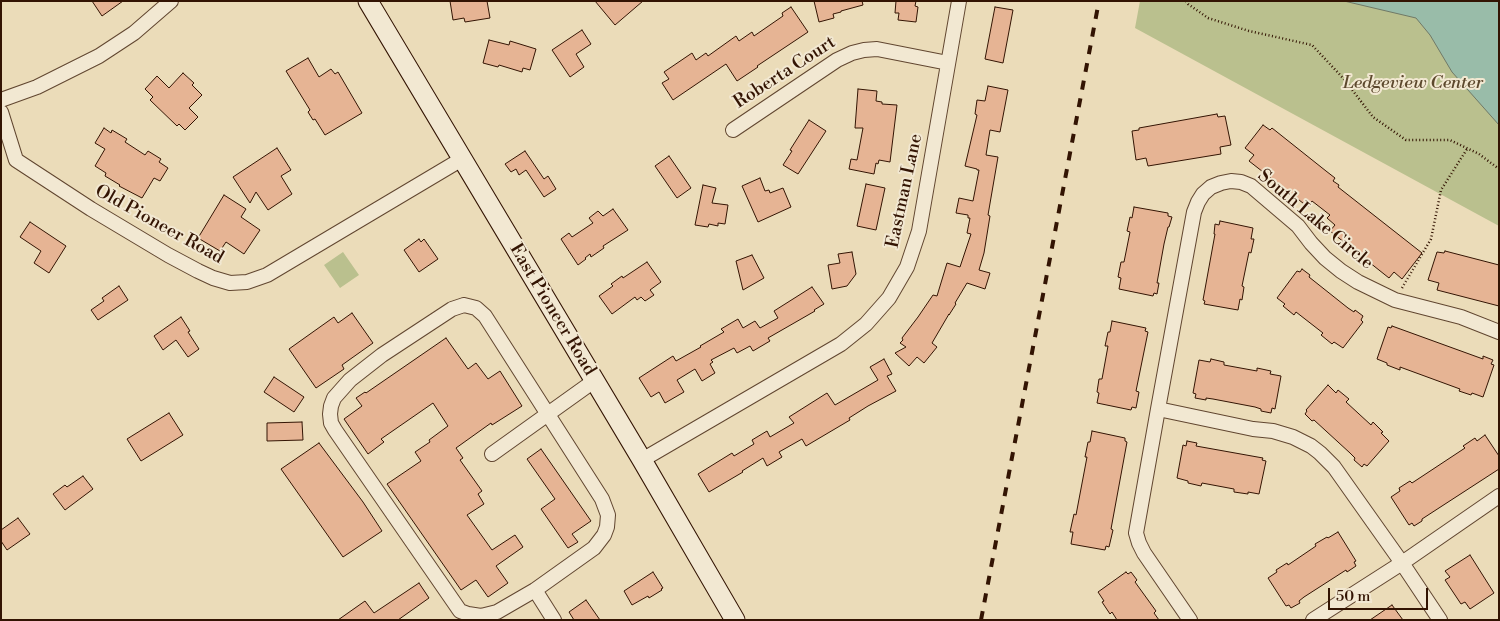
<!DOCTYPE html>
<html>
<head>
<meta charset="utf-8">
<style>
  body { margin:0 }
  #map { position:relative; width:1500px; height:621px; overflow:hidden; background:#ebdcb9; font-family:"Libre Bodoni",serif }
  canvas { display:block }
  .frame { position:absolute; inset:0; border:2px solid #331403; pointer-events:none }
  .scale { position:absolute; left:1328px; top:588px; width:100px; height:22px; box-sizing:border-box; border:2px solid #331403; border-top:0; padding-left:6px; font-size:15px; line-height:18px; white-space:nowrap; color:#331403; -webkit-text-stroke:4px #f2e8d2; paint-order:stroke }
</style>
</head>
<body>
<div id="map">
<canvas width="1500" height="621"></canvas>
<div class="frame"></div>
<div class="scale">50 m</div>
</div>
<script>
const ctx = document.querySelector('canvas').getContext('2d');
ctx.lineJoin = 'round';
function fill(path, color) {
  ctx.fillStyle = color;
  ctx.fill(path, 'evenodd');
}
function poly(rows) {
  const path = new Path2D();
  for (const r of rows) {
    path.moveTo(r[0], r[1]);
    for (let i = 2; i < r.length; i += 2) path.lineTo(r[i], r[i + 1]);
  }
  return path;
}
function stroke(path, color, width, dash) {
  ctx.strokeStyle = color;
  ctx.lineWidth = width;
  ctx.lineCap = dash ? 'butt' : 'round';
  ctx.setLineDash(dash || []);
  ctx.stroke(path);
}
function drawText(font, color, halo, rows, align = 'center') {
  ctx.font = font + ' "Libre Bodoni",serif';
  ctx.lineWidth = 4;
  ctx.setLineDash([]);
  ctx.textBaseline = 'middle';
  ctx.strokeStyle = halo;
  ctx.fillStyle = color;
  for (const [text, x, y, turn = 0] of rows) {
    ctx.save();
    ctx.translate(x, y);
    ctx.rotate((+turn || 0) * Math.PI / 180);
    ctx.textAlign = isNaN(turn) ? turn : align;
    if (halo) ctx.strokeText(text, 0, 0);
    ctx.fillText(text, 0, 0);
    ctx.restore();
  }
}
const green = poly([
  [1140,1,1499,1,1499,226,1135,28],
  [343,252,359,275,340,288,324,265]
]);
const water = poly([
  [1344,1,1499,1,1499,125,1452,72,1430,35,1416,18,1344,1]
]);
const building = poly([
  [92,1,123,1,102,16,92,1],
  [450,1,487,1,490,18,465,22,464,18,453,20,450,1],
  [595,1,643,1,615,25,595,1],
  [814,1,862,1,863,5,841,11,841,12,833,14,834,18,819,22,814,1],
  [896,1,916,1,915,6,918,7,916,22,898,20,899,13,895,13,896,1],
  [791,7,808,32,757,66,758,67,737,81,726,64,673,100,662,83,669,79,664,72,692,53,696,60,706,53,708,56,736,36,739,41,752,32,754,36,783,16,782,13,791,7],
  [995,7,1013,10,1003,63,985,59,995,7],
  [582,30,591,44,576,54,584,67,570,77,552,50,582,30],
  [489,40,509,45,510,41,536,49,530,70,523,68,522,72,499,65,498,67,483,63,489,40],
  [308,58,319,77,331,69,335,74,338,72,362,113,325,135,315,119,313,120,308,112,310,110,286,71,308,58],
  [183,73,194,83,192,85,202,95,189,108,198,117,185,130,179,124,177,126,150,100,153,97,145,89,157,76,169,88,183,73],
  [988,86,1008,90,1000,132,990,130,986,155,998,157,988,215,990,216,984,253,979,270,990,273,985,289,967,283,955,303,956,304,949,315,949,314,932,343,937,347,924,363,917,357,909,366,895,353,906,347,900,343,903,340,902,338,918,317,933,295,937,296,947,263,960,267,971,234,967,233,970,218,968,218,968,215,956,213,959,198,973,201,979,170,977,170,977,169,965,166,977,115,975,114,977,100,985,101,988,86],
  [858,89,877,91,876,101,882,102,882,104,897,105,890,162,879,160,878,164,876,163,874,174,849,169,851,159,857,160,863,128,855,128,858,89],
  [1217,114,1218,117,1225,116,1231,145,1220,147,1221,154,1148,166,1146,158,1136,160,1132,131,1139,130,1139,128,1217,114],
  [809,120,826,131,798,174,783,165,792,151,790,150,809,120],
  [1263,125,1270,130,1272,128,1326,171,1335,178,1333,181,1339,185,1338,187,1422,253,1402,279,1394,272,1389,278,1330,231,1335,225,1327,218,1330,215,1312,201,1308,207,1249,161,1254,155,1245,148,1263,125],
  [104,128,111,133,112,130,127,139,125,142,145,155,148,151,161,159,159,162,168,168,160,181,154,178,142,198,119,186,120,185,105,176,106,173,95,166,105,149,95,143,104,128],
  [277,148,291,170,281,176,292,194,268,210,256,192,250,203,233,177,277,148],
  [525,151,544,179,548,176,556,189,544,197,526,170,519,175,516,169,511,172,505,164,525,151],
  [669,156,691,188,677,198,655,166,669,156],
  [760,178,765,191,769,190,770,193,783,188,791,207,758,222,742,186,760,178],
  [866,184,885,188,876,230,857,226,866,184],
  [703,185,716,188,712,203,728,205,725,224,718,223,718,226,709,224,708,227,695,225,703,185],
  [224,195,246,209,241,217,260,230,244,254,226,242,220,251,198,238,224,195],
  [1134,207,1168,213,1168,216,1172,217,1169,227,1168,227,1164,244,1157,283,1159,283,1157,294,1154,293,1153,296,1119,289,1121,278,1118,277,1121,262,1124,262,1130,232,1127,231,1130,217,1132,218,1134,207],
  [613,209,628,230,603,246,604,248,591,257,590,254,585,258,586,259,578,265,561,239,569,233,572,237,593,223,589,218,598,211,603,216,613,209],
  [1220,221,1253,228,1251,239,1254,239,1251,253,1249,252,1242,286,1244,287,1242,300,1240,299,1238,310,1204,304,1205,301,1203,300,1215,234,1214,234,1215,224,1219,225,1220,221],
  [30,222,66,246,49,273,34,263,41,251,20,237,30,222],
  [419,239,421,242,424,239,438,259,419,272,404,250,419,239],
  [1445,251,1499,265,1499,306,1437,290,1439,283,1428,280,1437,252,1444,253,1445,251],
  [852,252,856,274,847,286,832,289,828,265,840,263,838,254,852,252],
  [752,255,764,278,743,290,736,261,752,255],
  [647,262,661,282,650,290,654,295,645,301,641,297,637,300,635,297,612,314,599,296,613,286,611,284,622,276,623,278,647,262],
  [1302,269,1310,275,1309,277,1348,308,1354,312,1355,310,1363,316,1361,320,1363,322,1343,348,1334,342,1332,344,1321,335,1323,333,1296,312,1294,315,1283,306,1285,304,1277,298,1297,271,1300,272,1302,269],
  [119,286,128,300,98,320,91,310,104,301,102,298,119,286],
  [812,287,824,304,814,310,815,311,768,338,770,341,753,351,750,346,737,353,734,348,711,360,713,362,710,364,715,373,702,381,695,369,677,380,684,392,665,403,659,392,651,397,639,378,673,356,676,361,701,347,700,346,724,332,721,329,738,319,743,328,755,321,760,328,778,318,774,311,812,287],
  [352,313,373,343,342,365,344,369,316,388,289,349,334,317,338,323,352,313],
  [181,317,190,331,188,332,199,349,188,357,176,340,163,350,154,336,181,317],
  [1112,321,1146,328,1145,331,1148,332,1136,391,1139,392,1136,408,1132,407,1131,410,1097,403,1099,393,1097,392,1099,379,1102,379,1108,346,1105,346,1108,332,1110,332,1112,321],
  [1392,326,1483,359,1483,356,1493,360,1491,364,1494,365,1483,397,1472,393,1471,395,1459,391,1460,389,1400,367,1400,370,1387,365,1387,363,1377,359,1388,327,1391,328,1392,326],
  [446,338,468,369,476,363,488,379,500,371,522,406,492,425,491,423,456,448,463,458,460,460,482,491,478,494,484,504,467,515,492,550,515,535,523,547,496,566,508,583,488,597,476,580,461,590,387,484,421,461,415,452,430,442,429,440,448,426,433,403,381,439,384,442,368,454,344,419,362,406,356,398,365,392,366,393,446,338],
  [884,359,892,374,887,376,896,391,868,406,849,418,850,420,806,446,802,439,779,452,782,457,767,466,763,458,742,471,743,472,709,492,698,474,732,453,734,456,754,444,752,440,767,431,770,437,794,423,789,417,827,393,835,405,878,380,870,367,884,359],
  [1211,359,1224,362,1224,365,1257,371,1257,368,1271,371,1270,374,1281,376,1275,409,1272,408,1271,413,1261,411,1261,409,1255,407,1213,399,1206,398,1206,400,1195,398,1196,394,1193,393,1199,360,1210,362,1211,359],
  [274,377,304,397,294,412,264,392,274,377],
  [1328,385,1336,393,1338,390,1349,399,1346,402,1371,425,1373,422,1383,432,1381,433,1389,441,1367,466,1364,464,1362,467,1354,460,1355,458,1350,453,1314,420,1312,421,1305,414,1307,411,1306,410,1328,385],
  [169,413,183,435,141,461,127,439,169,413],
  [302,422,303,440,267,441,267,423,302,422],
  [1092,431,1125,438,1125,441,1127,442,1111,529,1113,530,1109,547,1106,546,1105,550,1071,544,1073,532,1070,532,1074,514,1076,515,1087,457,1085,457,1088,442,1090,442,1092,431],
  [1485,435,1499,456,1499,469,1422,519,1422,521,1414,526,1412,523,1409,525,1391,497,1400,491,1399,488,1410,481,1412,483,1465,448,1463,446,1475,438,1477,441,1485,435],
  [1187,441,1197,443,1196,446,1263,458,1262,460,1266,461,1259,494,1248,492,1248,494,1234,492,1234,489,1202,483,1201,486,1188,483,1188,481,1177,478,1183,445,1186,446,1187,441],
  [319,443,363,502,382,531,343,557,281,469,319,443],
  [541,449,591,521,572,534,578,542,568,548,541,509,555,499,527,459,541,449],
  [83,476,93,489,65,510,53,494,65,485,67,487,83,476],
  [18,518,30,534,7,550,1,541,1,530,18,518],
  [1338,532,1356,561,1354,562,1356,566,1347,572,1346,570,1304,597,1299,601,1300,603,1291,608,1289,605,1286,606,1268,578,1277,572,1276,570,1287,563,1288,565,1316,546,1315,544,1327,537,1328,538,1338,532],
  [1470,555,1494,593,1470,609,1465,602,1461,604,1445,580,1450,577,1445,571,1470,555],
  [653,572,663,588,661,589,662,590,649,598,648,596,632,605,624,591,653,572],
  [1126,572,1128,574,1131,572,1137,580,1135,582,1156,611,1154,613,1159,620,1117,620,1112,612,1110,614,1102,602,1104,601,1098,592,1126,572],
  [419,583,429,598,398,620,338,620,365,601,374,613,419,583],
  [586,600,600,620,574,620,569,612,586,600],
  [1392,605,1403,620,1370,620,1392,605]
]);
const path = poly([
  [1186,1,1188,4,1208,18,1249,31,1312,45,1343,78,1373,117,1406,140,1450,140,1479,154,1499,169],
  [1402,288,1431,239,1441,190,1467,149]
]);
const street = poly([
  [1,100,37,87,99,56,134,33,171,1],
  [1,112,16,160,91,209,168,255,198,271,213,278,230,283,247,282,267,275,462,159],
  [733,130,837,60,852,53,864,50,877,49,948,63],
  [464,305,476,308,485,316,602,499,608,515,607,527,604,535,594,548,535,590,497,612,481,616,468,614,460,611,335,430,331,423,330,414,331,406,334,398,350,380,382,355,452,309,464,305],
  [1158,409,1253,429,1273,431,1293,437,1311,446,1320,453,1334,467,1402,563,1499,496],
  [492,454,594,381],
  [642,460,841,344,866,324,889,298,907,267,919,231,959,1],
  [535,590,554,620],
  [1190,620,1144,553,1139,543,1136,533,1158,409,1194,212,1198,202,1203,194,1211,187,1221,183,1231,181,1241,182,1251,186,1298,226,1311,243,1325,258,1341,271,1358,282,1395,300,1461,317,1499,332],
  [1313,620,1402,563,1440,620]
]);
const secondary = poly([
  [368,1,642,460,735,620]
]);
const rail = poly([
  [981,620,1099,1]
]);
const streetNames = [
  ["Roberta Court",785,73,-33],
  ["Eastman Lane",905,191,-78],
  ["South Lake Circle",1315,220,40],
  ["Old Pioneer Road",159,225,29],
  ["East Pioneer Road",552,310,59]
];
const parkNames = [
  ["Ledgeview Center",1413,84]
];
fill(green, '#bac08e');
fill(water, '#99bca9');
stroke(water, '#707967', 1);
fill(building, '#e6b494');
stroke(building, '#331403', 1);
stroke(street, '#614630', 16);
stroke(secondary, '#331403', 21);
stroke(path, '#331403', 2.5, [1, 2.5]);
stroke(street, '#f2e8d2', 14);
stroke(secondary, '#f2e8d2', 19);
stroke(rail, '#331403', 4, [9, 9]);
drawText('18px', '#331403', '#f2e8d2', streetNames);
drawText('italic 18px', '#5c482d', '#f2e8d2', parkNames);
</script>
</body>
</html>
